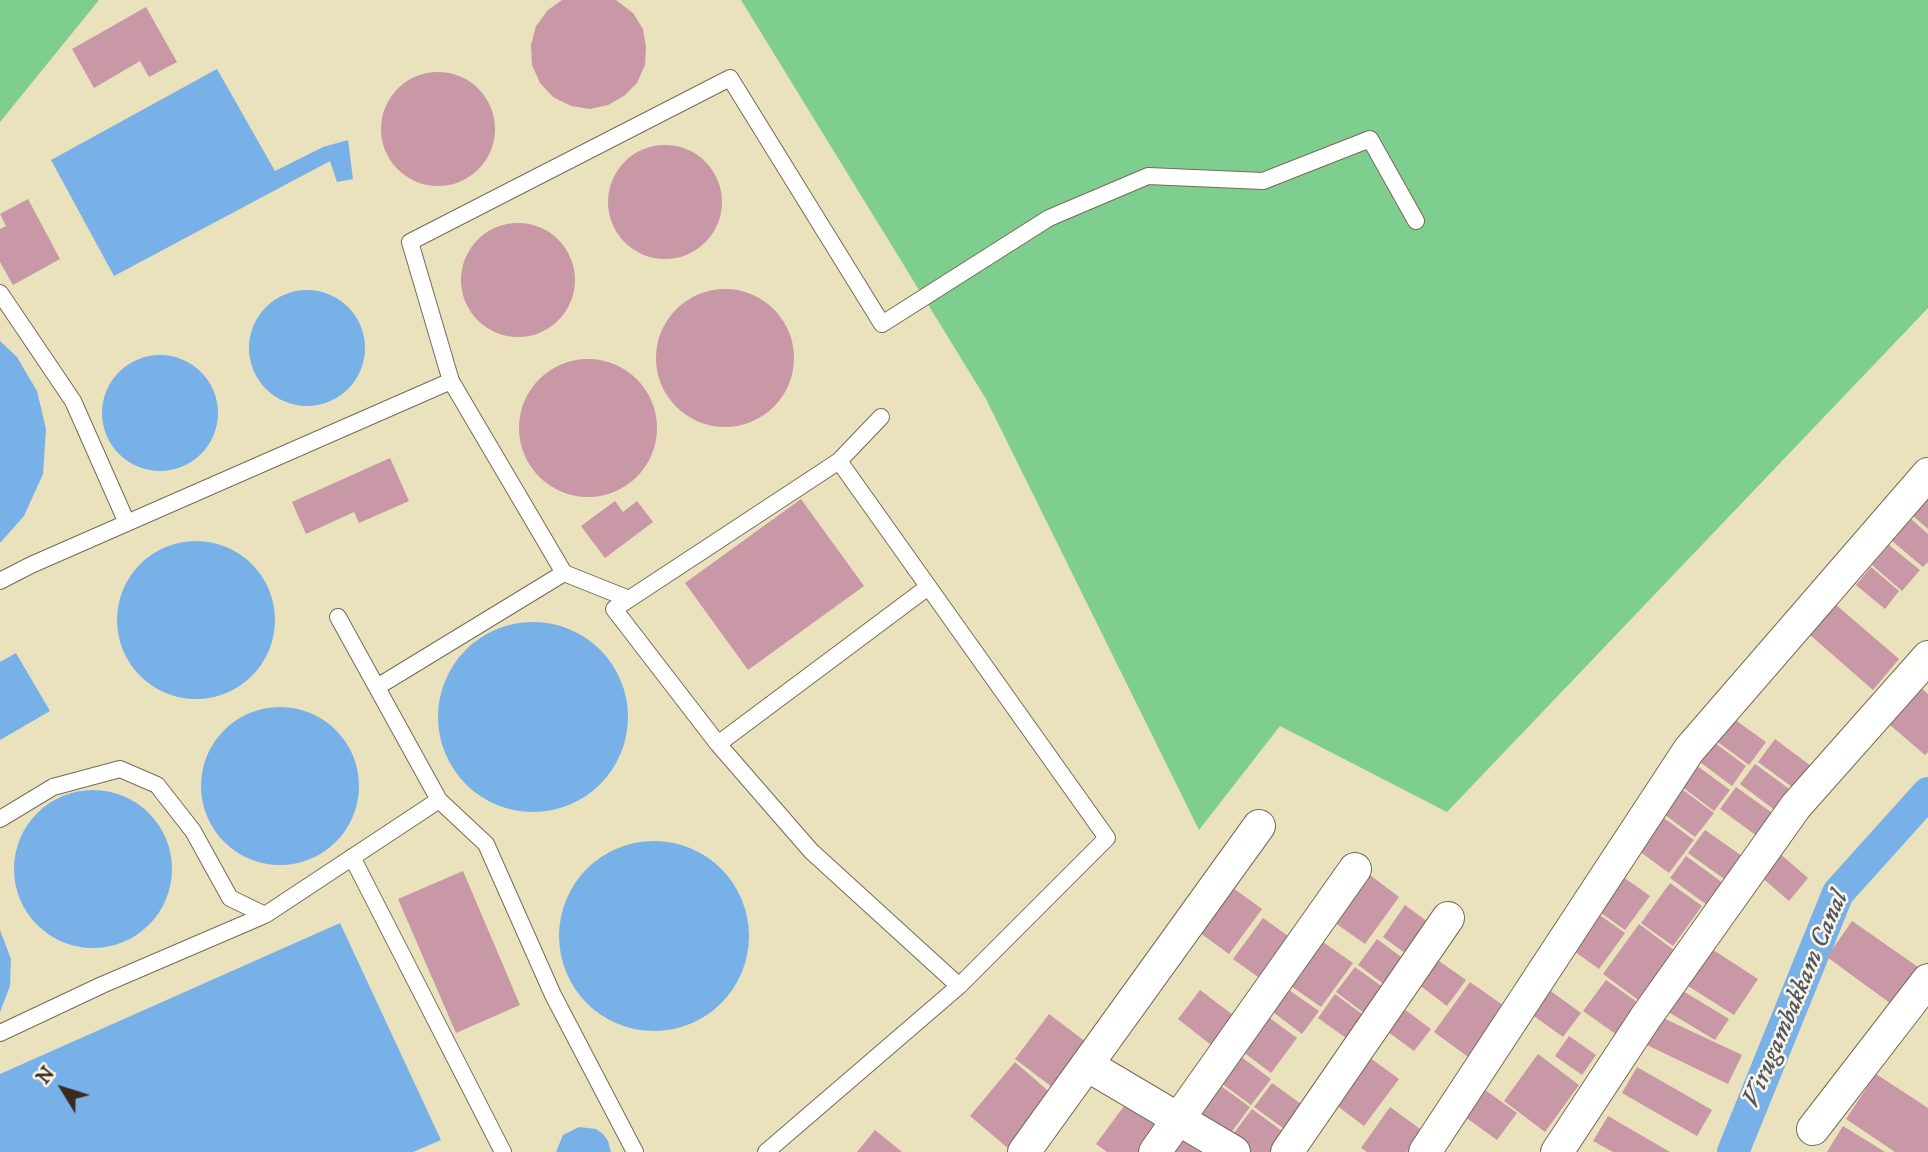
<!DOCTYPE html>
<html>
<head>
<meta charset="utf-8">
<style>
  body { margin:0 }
  #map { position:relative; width:1928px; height:1152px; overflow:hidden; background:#eae1bd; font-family:"IM FELL DW Pica",serif }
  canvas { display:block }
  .north { position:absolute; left:28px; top:1054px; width:70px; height:70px; -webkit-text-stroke:5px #fcf5e5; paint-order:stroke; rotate:308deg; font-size:19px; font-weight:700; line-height:28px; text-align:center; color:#3b2a1e }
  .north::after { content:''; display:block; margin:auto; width:24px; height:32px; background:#3b2a1e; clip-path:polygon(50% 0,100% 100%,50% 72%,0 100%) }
</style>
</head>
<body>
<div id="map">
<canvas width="1928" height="1152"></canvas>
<div class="north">N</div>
</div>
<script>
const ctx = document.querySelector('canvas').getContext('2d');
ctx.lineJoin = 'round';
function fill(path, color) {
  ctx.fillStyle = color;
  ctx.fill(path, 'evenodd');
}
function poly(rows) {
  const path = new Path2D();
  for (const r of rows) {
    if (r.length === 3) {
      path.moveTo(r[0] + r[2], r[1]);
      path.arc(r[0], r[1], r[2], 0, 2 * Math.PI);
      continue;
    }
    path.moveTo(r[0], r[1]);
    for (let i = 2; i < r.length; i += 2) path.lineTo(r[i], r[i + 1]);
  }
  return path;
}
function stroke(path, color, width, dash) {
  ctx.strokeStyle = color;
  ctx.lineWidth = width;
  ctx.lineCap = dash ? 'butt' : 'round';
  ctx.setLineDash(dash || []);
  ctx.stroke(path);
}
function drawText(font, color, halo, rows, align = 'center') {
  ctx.font = font + ' "IM FELL DW Pica",serif';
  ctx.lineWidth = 5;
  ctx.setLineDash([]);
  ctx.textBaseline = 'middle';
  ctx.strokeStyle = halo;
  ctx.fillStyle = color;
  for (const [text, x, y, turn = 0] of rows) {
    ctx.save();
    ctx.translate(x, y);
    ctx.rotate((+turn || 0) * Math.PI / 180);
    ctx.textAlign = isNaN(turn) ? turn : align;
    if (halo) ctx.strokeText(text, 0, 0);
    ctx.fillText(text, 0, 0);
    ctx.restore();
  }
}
const green = poly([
  [0,0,99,0,0,122],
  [741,0,1928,0,1928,308,1447,812,1280,726,1199,830,986,399]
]);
const water = poly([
  [217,69,275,171,323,147,348,140,353,179,337,182,330,161,114,276,51,160],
  [307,348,58],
  [0,341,17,357,37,391,46,429,43,474,24,516,0,543],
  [160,413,58],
  [196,620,79],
  [533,717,95],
  [16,653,50,711,0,740,0,662],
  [280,786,79],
  [93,869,79],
  [654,936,95],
  [340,923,441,1140,413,1152,0,1152,0,1074],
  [0,930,11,959,10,986,0,1012],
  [579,1127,596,1129,603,1134,608,1141,611,1152,556,1152,563,1135]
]);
const canal = poly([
  [1733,1152,1838,893,1928,793]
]);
const building = poly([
  [562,0,616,0,633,13,643,29,646,47,645,65,637,83,624,96,608,105,590,109,571,106,553,97,540,83,532,65,531,45,536,26,548,10],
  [146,7,177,62,149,77,140,61,94,88,72,49],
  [438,129,57],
  [665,202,57],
  [28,199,60,259,13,285,0,262,0,229,6,226,0,214],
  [518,280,57],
  [725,358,69],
  [588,428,69],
  [390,458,409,501,359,523,354,512,306,534,292,502],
  [1928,497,1928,529,1912,515],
  [801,499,864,586,748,670,685,583],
  [615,501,623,512,637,501,653,522,605,558,581,526],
  [1911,519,1928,534,1928,562,1923,567,1892,541],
  [1889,545,1920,570,1902,591,1872,565],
  [1871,567,1899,591,1885,609,1856,585],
  [1835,604,1899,659,1873,690,1809,634],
  [1914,682,1928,694,1928,752,1925,755,1883,719],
  [1731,717,1766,742,1749,765,1715,740],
  [1775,739,1815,769,1799,792,1758,762],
  [1715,743,1746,766,1732,786,1700,762],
  [1755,764,1795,793,1780,814,1740,784],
  [1696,765,1730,790,1714,811,1681,786],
  [1679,787,1714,813,1695,837,1661,812],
  [1736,787,1778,817,1761,839,1720,809],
  [1664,818,1694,840,1669,873,1639,851],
  [1705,830,1745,858,1727,881,1688,853],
  [1778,852,1808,878,1789,901,1759,875],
  [1686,856,1723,883,1707,905,1670,878],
  [463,871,520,1005,456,1033,398,899],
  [1366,872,1399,897,1365,944,1331,920],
  [1619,874,1650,896,1625,930,1594,908],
  [1670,883,1702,906,1673,946,1641,923],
  [1229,885,1262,909,1229,954,1196,930],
  [1405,905,1436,928,1413,959,1383,937],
  [1597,913,1625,933,1599,969,1571,949],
  [1263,918,1295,941,1265,982,1233,959],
  [1852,921,1921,969,1894,1006,1827,957],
  [1639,924,1678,953,1641,1002,1603,974],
  [1377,939,1412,965,1393,991,1358,965],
  [1323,942,1353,963,1321,1007,1291,986],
  [1704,944,1758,979,1734,1015,1680,981],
  [1432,956,1466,980,1447,1006,1414,981],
  [1355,967,1391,993,1372,1019,1336,992],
  [1606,980,1640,1004,1617,1035,1583,1011],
  [1470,982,1507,1008,1471,1059,1434,1032],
  [1545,987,1581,1013,1563,1037,1527,1011],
  [1678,988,1729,1019,1715,1040,1665,1010],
  [1200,990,1237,1018,1215,1048,1178,1019],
  [1289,990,1319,1011,1302,1034,1273,1012],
  [1335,994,1370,1020,1353,1043,1318,1018],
  [1400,1006,1431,1029,1414,1051,1384,1029],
  [1049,1014,1090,1045,1056,1090,1015,1059],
  [1267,1016,1297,1038,1271,1073,1242,1051],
  [1661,1017,1742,1055,1728,1084,1647,1045],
  [1569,1036,1596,1055,1582,1075,1555,1056],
  [1362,1052,1399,1079,1364,1126,1328,1099],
  [1236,1053,1271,1079,1251,1105,1217,1080],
  [1538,1054,1579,1085,1545,1132,1504,1101],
  [1015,1062,1054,1096,1009,1149,970,1116],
  [1637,1067,1712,1110,1697,1136,1622,1093],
  [1876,1074,1928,1108,1928,1152,1895,1152,1846,1119],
  [1214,1081,1250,1107,1228,1137,1192,1111],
  [1272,1083,1304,1106,1287,1131,1254,1107],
  [1481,1087,1517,1113,1497,1140,1461,1114],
  [1130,1098,1162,1122,1140,1152,1107,1152,1096,1144],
  [1390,1107,1423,1131,1407,1152,1367,1152,1361,1148],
  [1252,1109,1286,1134,1273,1152,1252,1152,1231,1137],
  [1608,1116,1670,1152,1613,1152,1593,1141],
  [1843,1126,1885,1152,1827,1152],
  [875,1130,902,1152,857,1152],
  [1190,1130,1221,1152,1174,1152]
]);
const lane = poly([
  [0,293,73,401,127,523],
  [839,461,1107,838,959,986,811,851,718,744,614,609,839,461,881,417],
  [564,573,451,381,410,242,730,78,882,324,1049,218,1148,176,1263,181,1370,139,1416,221],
  [0,581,31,565,451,381],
  [338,617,439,800,486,844,553,995,635,1152],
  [377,687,564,573,629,599],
  [718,744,928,587],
  [0,819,53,787,120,769,157,785,193,831,230,898,265,915,439,800],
  [352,857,503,1152],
  [0,1033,102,985,265,915],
  [766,1152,959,986]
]);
const street = poly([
  [1087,1065,1234,1152],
  [1813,1129,1928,980],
  [1024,1152,1259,826],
  [1155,1152,1355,869],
  [1287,1152,1448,918],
  [1425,1152,1689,750,1928,474],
  [1557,1152,1646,1017,1796,806,1928,657]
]);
const waterNames = [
  ["Virugambakkam Canal",1797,1000,-67]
];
fill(green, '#7dce8f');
fill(water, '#78b1e8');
stroke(canal, '#78b1e8', 32);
fill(building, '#c898a6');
stroke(lane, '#786a56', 18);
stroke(street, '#786a56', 34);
stroke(lane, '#fff', 16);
stroke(street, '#fff', 32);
drawText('italic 26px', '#505965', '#fcf5e5', waterNames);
</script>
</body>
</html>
